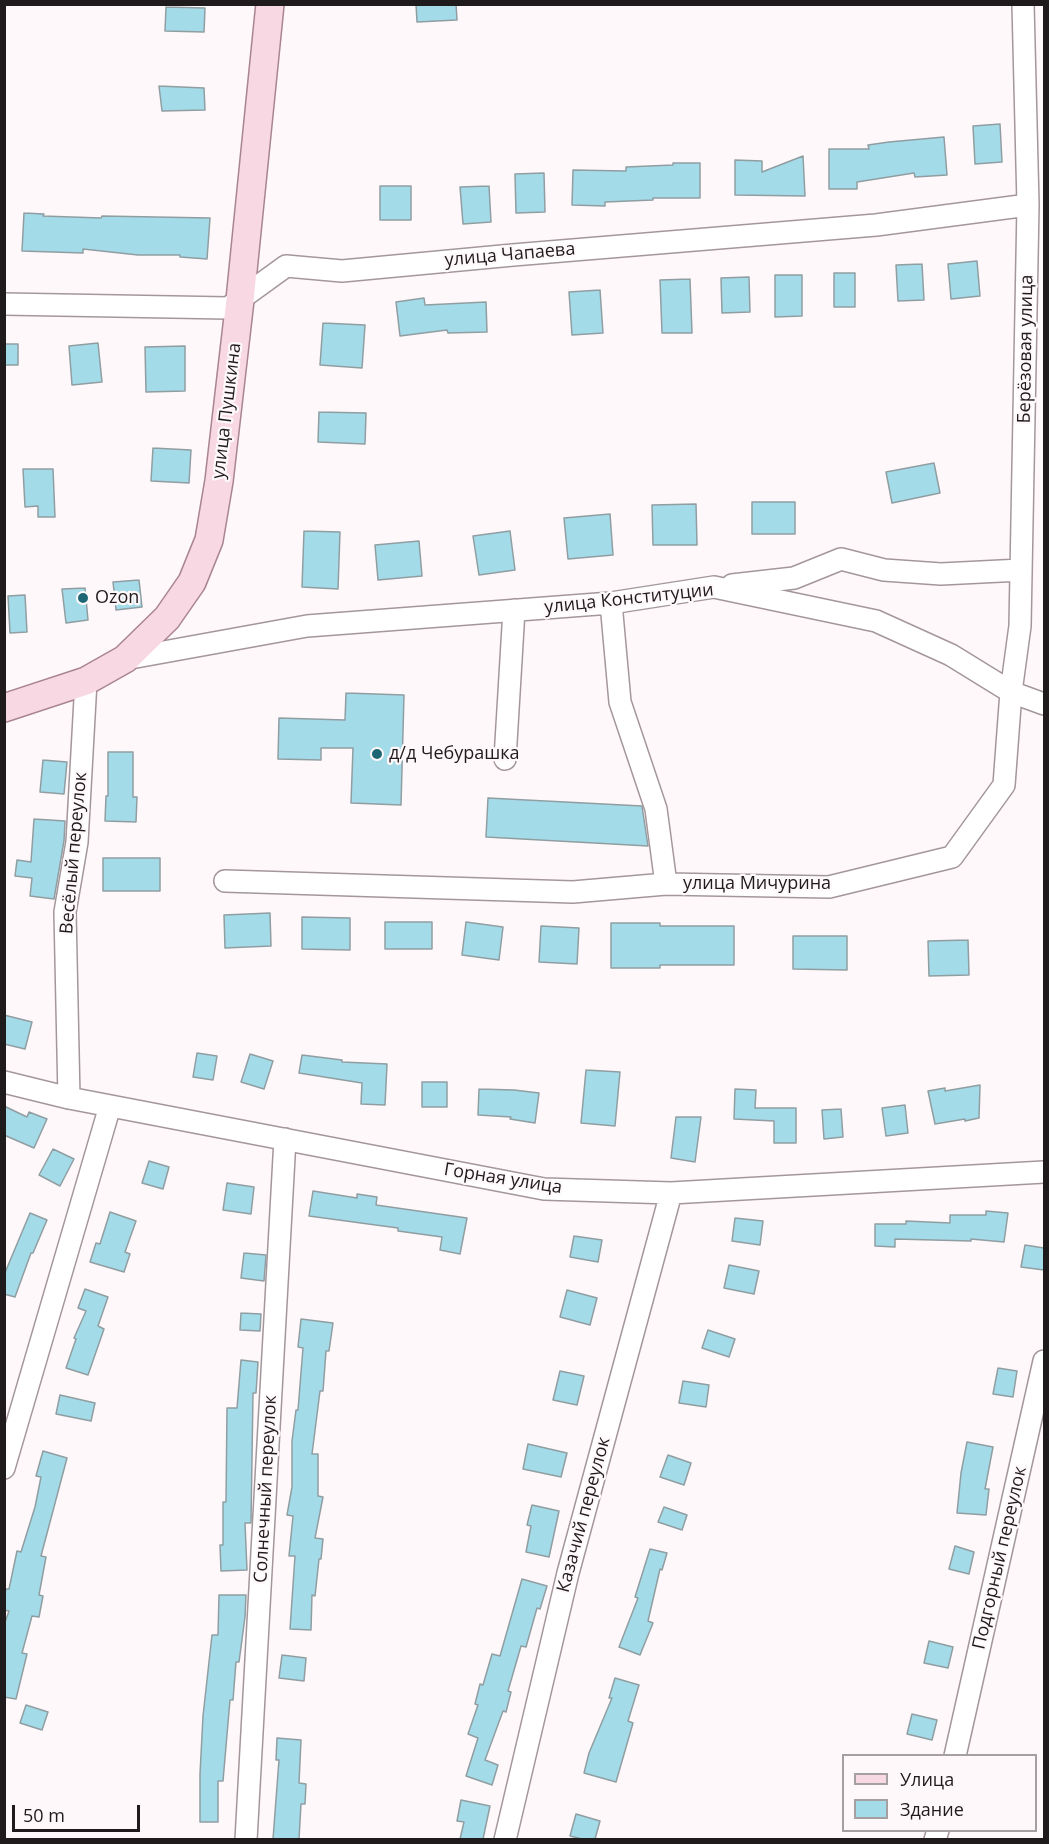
<!DOCTYPE html>
<html>
<head>
<meta charset="utf-8">
<style>
  body { margin:0 }
  #map { position:relative; width:1049px; height:1844px; overflow:hidden; background:#fef8fa; font-family:"Open Sans",sans-serif }
  canvas { display:block }
  .frame { position:absolute; inset:0; border:6px solid #1f1a1c; pointer-events:none }
  .legend { position:absolute; left:842px; top:1754px; width:195px; height:78px; box-sizing:border-box; background:#fef8fa; border:2px solid #a59fa1; margin:0; padding:8px 10px; list-style:none; font-size:18px; color:#1f1a1c }
  .legend li { display:flex; align-items:center; gap:12px; height:30px }
  .legend b { width:30px; border:2px solid #a59fa1 }
  .scale { position:absolute; left:12px; top:1805px; width:128px; height:27px; box-sizing:border-box; border:3px solid #1f1a1c; border-top:0; padding-left:8px; font-size:18px; line-height:21px; white-space:nowrap; color:#1f1a1c; -webkit-text-stroke:4px #fef8fa; paint-order:stroke }
</style>
</head>
<body>
<div id="map">
<canvas width="1049" height="1844"></canvas>
<div class="frame"></div>
<ul class="legend">
<li><b style="height:8px;background:#f8d9e3"></b>Улица</li>
<li><b style="height:16px;background:#a4dbe9"></b>Здание</li>
</ul>
<div class="scale">50 m</div>
</div>
<script>
const ctx = document.querySelector('canvas').getContext('2d');
ctx.lineJoin = 'round';
function fill(path, color) {
  ctx.fillStyle = color;
  ctx.fill(path, 'evenodd');
}
function poly(rows) {
  const path = new Path2D();
  for (const r of rows) {
    path.moveTo(r[0], r[1]);
    for (let i = 2; i < r.length; i += 2) path.lineTo(r[i], r[i + 1]);
  }
  return path;
}
function stroke(path, color, width, dash) {
  ctx.strokeStyle = color;
  ctx.lineWidth = width;
  ctx.lineCap = dash ? 'butt' : 'round';
  ctx.setLineDash(dash || []);
  ctx.stroke(path);
}
function drawText(font, color, halo, rows, align = 'center') {
  ctx.font = font + ' "Open Sans",sans-serif';
  ctx.lineWidth = 4.5;
  ctx.setLineDash([]);
  ctx.textBaseline = 'middle';
  ctx.strokeStyle = halo;
  ctx.fillStyle = color;
  for (const [text, x, y, turn = 0] of rows) {
    ctx.save();
    ctx.translate(x, y);
    ctx.rotate((+turn || 0) * Math.PI / 180);
    ctx.textAlign = isNaN(turn) ? turn : align;
    if (halo) ctx.strokeText(text, 0, 0);
    ctx.fillText(text, 0, 0);
    ctx.restore();
  }
}
const building = poly([
  [416,4,456,4,457,20,417,22,416,4],
  [166,7,205,8,204,32,165,31,166,7],
  [159,86,204,88,205,110,162,111,159,86],
  [1000,124,1002,162,975,164,973,126,1000,124],
  [944,137,947,175,915,177,914,173,857,182,857,189,829,189,829,149,869,149,868,145,889,142,944,137],
  [803,156,805,196,735,195,735,160,762,161,762,172,803,156],
  [673,163,700,163,700,198,653,198,653,200,605,202,605,206,572,205,573,170,626,171,626,167,673,165,673,163],
  [544,173,545,212,516,213,515,174,544,173],
  [380,186,411,186,411,220,380,220,380,186],
  [489,186,491,222,463,224,460,187,489,186],
  [24,213,44,214,43,216,101,218,102,216,210,218,207,259,180,257,180,255,138,255,83,249,83,253,22,251,24,213],
  [977,261,980,296,951,299,948,264,977,261],
  [922,264,924,300,898,301,896,265,922,264],
  [834,273,855,273,855,307,834,307,834,273],
  [775,275,802,275,802,316,775,317,775,275],
  [749,277,750,312,722,313,721,278,749,277],
  [690,279,692,333,662,333,660,280,690,279],
  [600,290,603,333,572,335,569,292,600,290],
  [424,298,425,305,486,302,487,332,448,333,447,330,400,336,396,302,424,298],
  [323,323,365,325,362,368,320,365,323,323],
  [98,343,102,382,72,385,69,346,98,343],
  [4,344,18,344,18,365,4,365,4,344],
  [185,346,185,391,146,392,145,347,185,346],
  [319,412,366,413,365,444,318,442,319,412],
  [153,448,191,450,189,483,151,481,153,448],
  [934,463,940,493,892,503,886,472,934,463],
  [23,469,53,469,55,517,38,517,38,506,25,507,23,469],
  [752,502,795,502,795,534,752,534,752,502],
  [696,504,697,545,653,545,652,505,696,504],
  [610,514,613,555,568,559,564,518,610,514],
  [304,531,340,532,338,589,302,587,304,531],
  [510,531,515,570,479,575,473,536,510,531],
  [419,541,422,576,378,580,375,545,419,541],
  [139,580,142,607,116,610,113,582,139,580],
  [85,588,88,620,66,623,62,589,85,588],
  [25,595,27,632,10,633,8,596,25,595],
  [346,693,404,695,401,805,351,803,353,748,321,748,321,760,278,759,279,718,345,720,346,693],
  [108,752,133,752,133,797,137,797,136,822,105,821,106,796,108,796,108,752],
  [43,760,67,762,64,794,40,792,43,760],
  [488,798,642,806,648,846,486,837,488,798],
  [34,819,65,821,64,841,54,899,30,896,32,878,15,876,17,860,31,862,34,819],
  [103,858,160,858,160,891,103,891,103,858],
  [270,913,271,946,225,948,224,915,270,913],
  [302,917,350,918,350,950,302,949,302,917],
  [385,922,432,922,432,949,385,949,385,922],
  [466,922,503,927,499,960,462,955,466,922],
  [611,923,660,923,660,926,734,926,734,965,660,965,660,968,611,968,611,923],
  [541,926,579,928,577,964,539,962,541,926],
  [793,936,847,936,847,970,793,969,793,936],
  [968,940,969,975,929,976,928,941,968,940],
  [4,1015,32,1022,25,1049,4,1044,4,1015],
  [197,1053,217,1056,213,1080,193,1077,197,1053],
  [250,1054,273,1061,264,1089,241,1082,250,1054],
  [302,1055,342,1060,342,1062,387,1064,385,1105,361,1104,362,1083,299,1073,302,1055],
  [586,1070,620,1072,615,1126,581,1123,586,1070],
  [422,1082,447,1082,447,1107,422,1107,422,1082],
  [980,1085,979,1118,965,1121,965,1119,935,1124,928,1091,945,1088,945,1091,980,1085],
  [479,1089,514,1090,539,1093,535,1123,510,1119,511,1117,478,1115,479,1089],
  [735,1089,756,1090,755,1108,796,1108,796,1143,774,1143,774,1121,734,1119,735,1089],
  [905,1105,908,1133,886,1136,882,1108,905,1105],
  [4,1106,27,1117,29,1112,47,1119,34,1148,4,1135,4,1106],
  [841,1109,843,1137,824,1139,822,1110,841,1109],
  [676,1117,701,1117,695,1162,671,1158,676,1117],
  [53,1149,74,1159,60,1186,39,1175,53,1149],
  [149,1161,169,1167,163,1189,142,1183,149,1161],
  [227,1183,254,1187,251,1214,223,1210,227,1183],
  [313,1191,357,1198,357,1194,377,1197,376,1205,467,1218,460,1254,440,1250,442,1237,398,1231,398,1228,309,1216,313,1191],
  [986,1211,1008,1213,1004,1242,971,1239,971,1241,895,1239,895,1247,875,1246,875,1224,906,1224,906,1221,950,1223,950,1215,986,1215,986,1211],
  [110,1212,136,1221,125,1252,130,1254,124,1272,90,1262,96,1243,100,1244,110,1212],
  [30,1213,47,1220,33,1253,31,1253,15,1297,4,1294,4,1275,30,1213],
  [735,1218,763,1221,760,1245,732,1241,735,1218],
  [574,1236,602,1240,598,1262,570,1257,574,1236],
  [1025,1245,1044,1248,1044,1270,1021,1267,1025,1245],
  [244,1253,266,1255,264,1281,241,1278,244,1253],
  [729,1265,759,1271,754,1294,724,1288,729,1265],
  [85,1289,108,1297,98,1326,104,1329,88,1375,66,1368,76,1339,74,1338,86,1311,78,1308,85,1289],
  [567,1290,597,1298,590,1325,560,1317,567,1290],
  [241,1313,261,1314,260,1331,240,1330,241,1313],
  [301,1319,333,1323,329,1351,326,1351,323,1391,320,1391,312,1454,318,1454,318,1496,323,1497,315,1538,323,1539,321,1559,319,1559,315,1596,312,1595,311,1630,290,1629,295,1556,289,1556,293,1516,287,1515,292,1487,292,1441,296,1410,298,1410,303,1348,298,1347,301,1319],
  [708,1330,735,1339,729,1357,702,1348,708,1330],
  [241,1360,258,1362,256,1393,253,1393,251,1523,245,1523,247,1570,221,1571,220,1545,223,1545,223,1502,226,1502,227,1408,237,1408,241,1360],
  [998,1368,1017,1371,1013,1397,993,1394,998,1368],
  [560,1371,584,1376,577,1405,553,1400,560,1371],
  [683,1381,709,1385,706,1407,679,1403,683,1381],
  [60,1395,95,1403,91,1421,56,1414,60,1395],
  [967,1442,993,1447,985,1489,989,1489,986,1515,957,1513,961,1473,967,1442],
  [528,1444,567,1453,561,1477,523,1469,528,1444],
  [43,1451,67,1458,41,1556,46,1557,39,1595,43,1596,39,1617,32,1616,22,1653,27,1654,16,1699,4,1697,4,1625,9,1611,4,1610,4,1597,6,1589,9,1589,17,1551,21,1552,35,1507,41,1477,36,1476,43,1451],
  [668,1455,691,1463,684,1485,660,1477,668,1455],
  [532,1505,559,1511,549,1557,526,1552,531,1526,527,1525,532,1505],
  [664,1507,687,1515,682,1530,658,1522,664,1507],
  [955,1546,974,1552,969,1574,949,1569,955,1546],
  [650,1549,667,1553,662,1570,660,1569,648,1621,653,1623,640,1655,619,1647,638,1598,635,1597,650,1549],
  [522,1579,547,1586,540,1609,537,1608,526,1647,521,1646,508,1691,511,1692,506,1712,503,1711,485,1760,498,1765,492,1785,466,1776,478,1738,468,1734,478,1705,475,1704,480,1684,483,1685,492,1654,500,1656,522,1579],
  [219,1595,246,1595,245,1617,239,1662,236,1662,233,1700,230,1700,223,1781,218,1781,218,1822,200,1822,200,1774,203,1716,212,1635,218,1635,219,1595],
  [929,1641,953,1647,948,1668,924,1663,929,1641],
  [282,1655,306,1658,304,1681,279,1678,282,1655],
  [615,1678,639,1685,628,1721,633,1723,616,1782,584,1773,589,1753,612,1698,609,1698,615,1678],
  [26,1705,48,1712,42,1730,20,1723,26,1705],
  [912,1714,937,1720,932,1740,907,1734,912,1714],
  [277,1738,301,1740,299,1783,306,1784,305,1804,301,1804,299,1839,273,1839,279,1760,276,1760,277,1738],
  [461,1800,490,1806,483,1839,460,1839,464,1822,457,1821,461,1800],
  [576,1814,600,1821,595,1839,582,1839,570,1836,576,1814]
]);
const minor = poly([
  [4,304,228,308,286,266,342,271,513,255,876,225,1028,205],
  [732,585,794,578,841,559,884,570,941,574,1021,570],
  [125,659,307,626,611,603,714,587,876,621,951,655,1011,692,1044,704],
  [505,759,514,610],
  [225,881,573,892,666,884,656,809,620,702,611,603],
  [666,884,829,887,952,857,1004,785,1011,692,1020,626,1028,205,1023,4],
  [4,1082,69,1098,544,1189,671,1193,1044,1172],
  [69,1098,65,912,77,842,86,681],
  [4,1468,110,1106],
  [955,1756,1044,1361],
  [246,1840,285,1139],
  [505,1840,568,1573,671,1193],
  [935,1840,938,1830]
]);
const major = poly([
  [4,708,86,681,125,659,167,618,192,582,209,540,219,481,240,300,270,4]
]);
const markers = [
  [83,598,6,"#1f6675"],
  [377,754,6,"#1f6675"]
];
const streetNames = [
  ["улица Чапаева",510,255,-5],
  ["Берёзовая улица",1026,349,-89],
  ["улица Пушкина",227,411,-83],
  ["улица Конституции",629,599,-6],
  ["Весёлый переулок",74,853,-85],
  ["улица Мичурина",757,884],
  ["Горная улица",503,1179,9],
  ["Солнечный переулок",266,1489,-87],
  ["Казачий переулок",584,1515,-75],
  ["Подгорный переулок",1000,1558,-77]
];
const poiNames = [
  ["Ozon",95,598],
  ["д/д Чебурашка",389,754]
];
fill(building, '#a4dbe9');
stroke(building, '#909ea2', 1.5);
stroke(minor, '#a4979b', 24);
stroke(major, '#a98591', 30);
stroke(minor, '#fff', 21);
stroke(major, '#f8d9e3', 27);
for (const [x, y, r, color] of markers) {
  const dot = new Path2D();
  dot.arc(x, y, r, 0, 2 * Math.PI);
  ctx.fillStyle = color;
  ctx.fill(dot);
  stroke(dot, '#fef8fa', 2);
}
drawText('18px', '#1f1a1c', '#fef8fa', streetNames);
drawText('18px', '#1f1a1c', '#fef8fa', poiNames, 'left');
</script>
</body>
</html>
